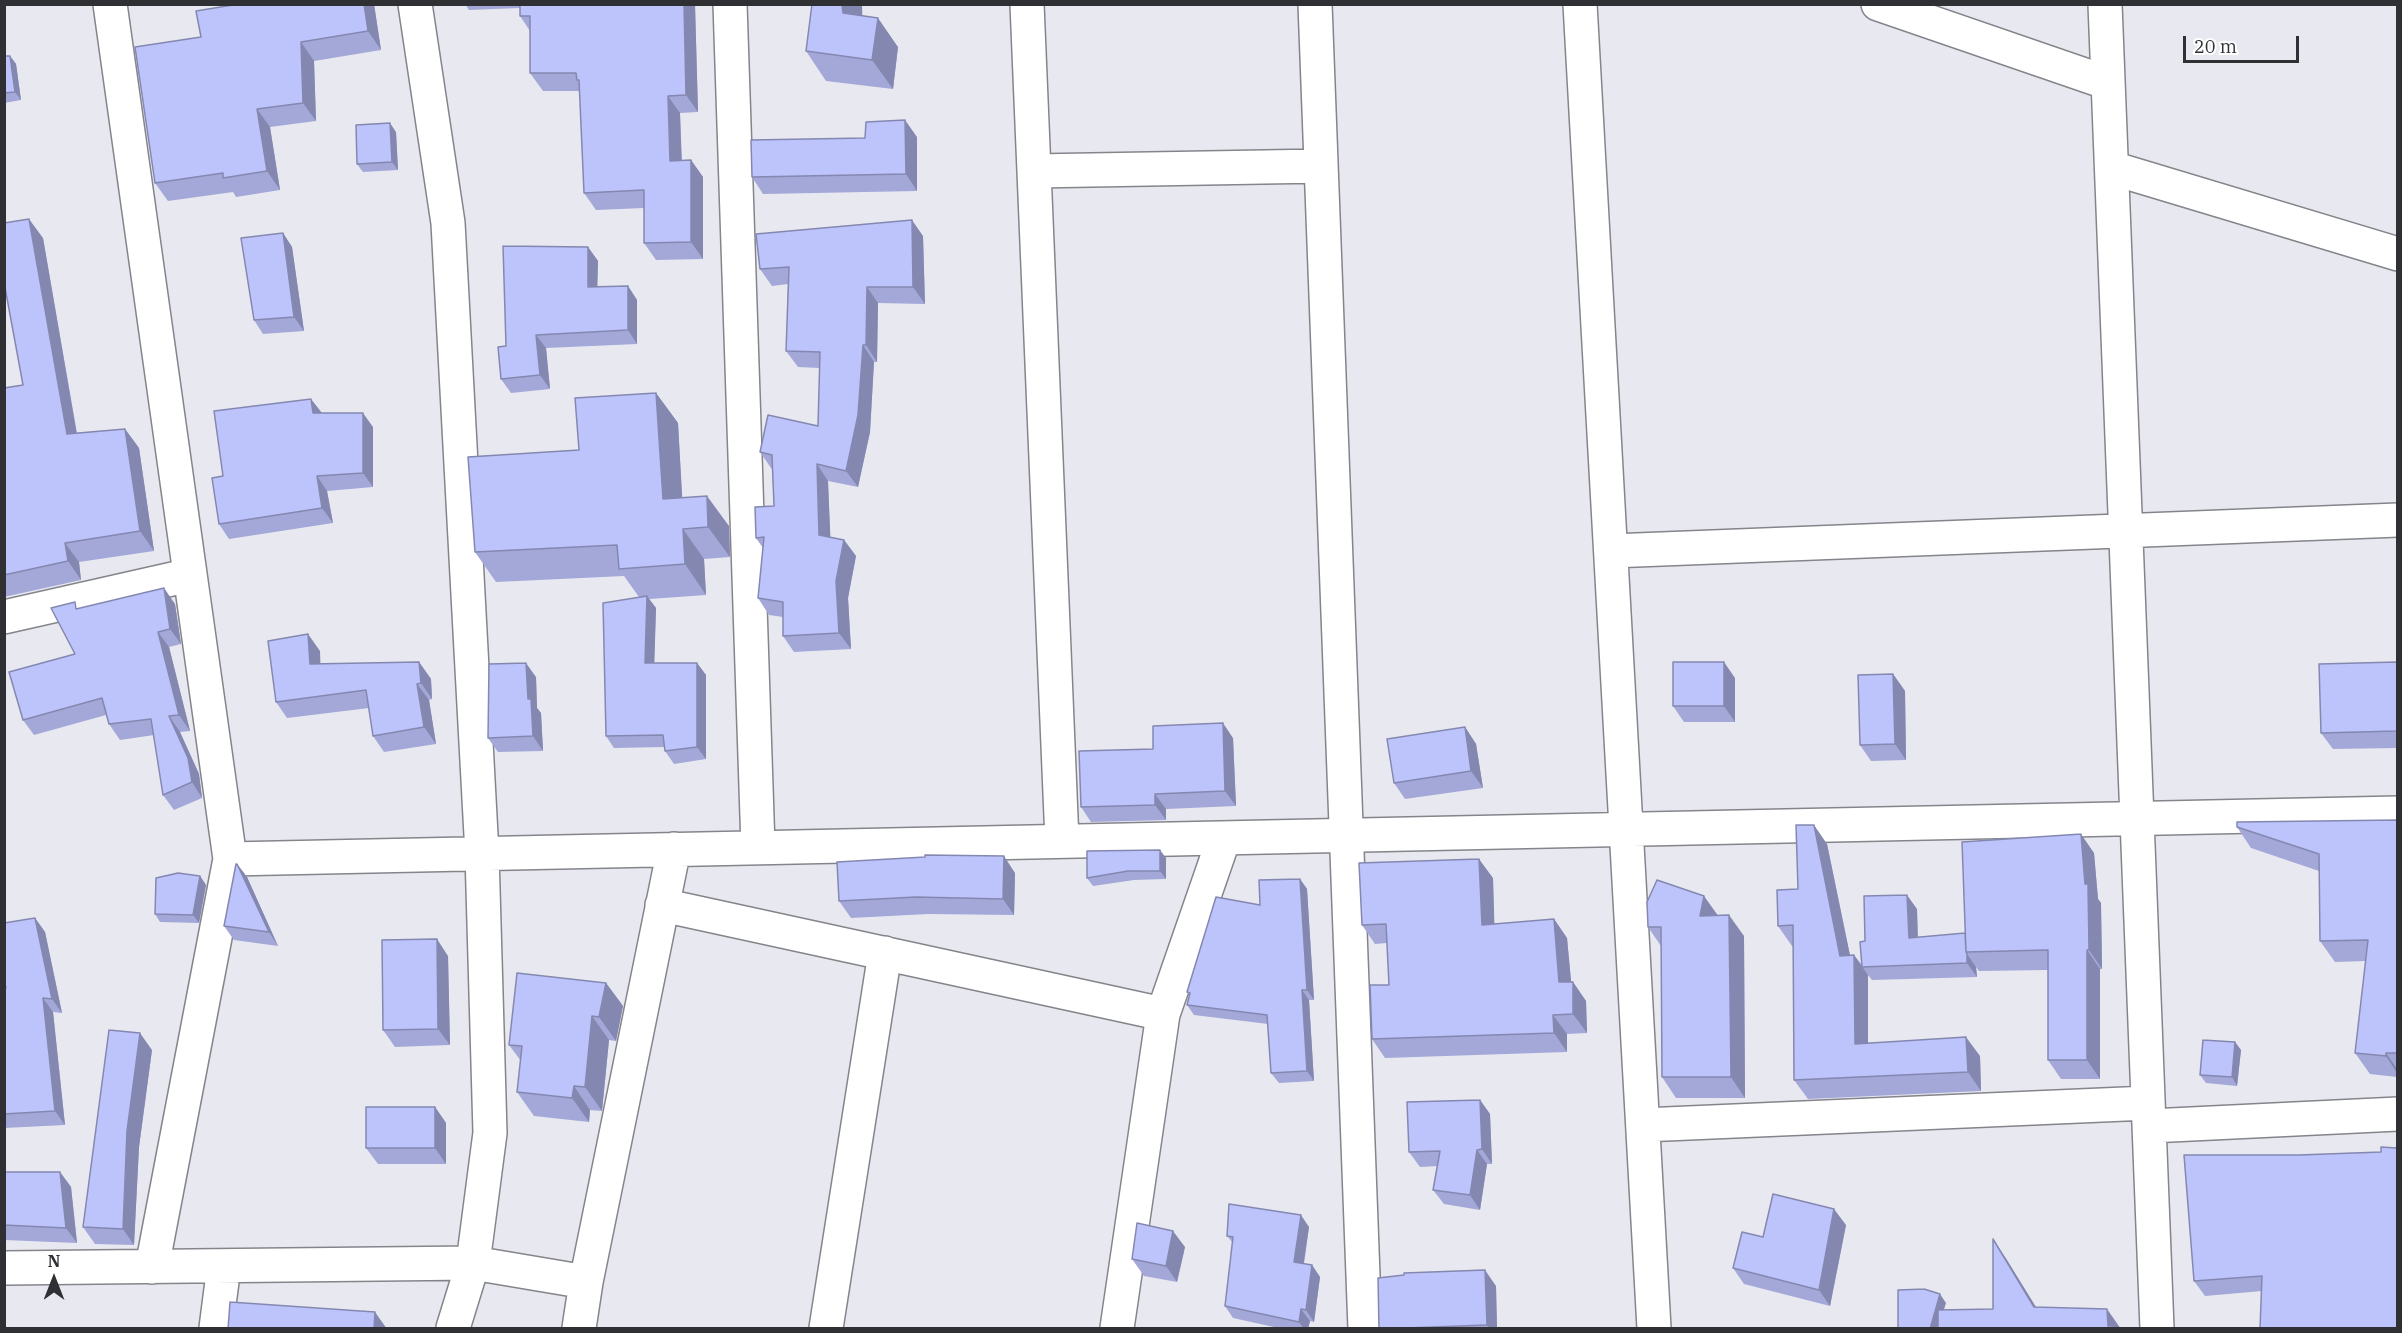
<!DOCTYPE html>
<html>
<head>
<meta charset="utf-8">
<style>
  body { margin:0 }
  #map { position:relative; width:2402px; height:1333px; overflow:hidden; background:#e8e9f0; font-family:"IBM Plex Serif",serif }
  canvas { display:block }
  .frame { position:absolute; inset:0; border:6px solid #2f3033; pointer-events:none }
  .north { position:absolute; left:24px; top:1249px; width:60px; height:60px; -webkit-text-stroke:4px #fff; paint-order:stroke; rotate:0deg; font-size:16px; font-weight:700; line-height:24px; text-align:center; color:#2f3033 }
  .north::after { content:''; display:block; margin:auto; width:21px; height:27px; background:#2f3033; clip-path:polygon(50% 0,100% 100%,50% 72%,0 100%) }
  .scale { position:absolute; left:2183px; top:36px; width:116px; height:27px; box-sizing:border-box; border:3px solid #2f3033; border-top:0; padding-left:8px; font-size:18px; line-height:21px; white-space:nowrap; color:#2f3033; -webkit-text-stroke:4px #fff; paint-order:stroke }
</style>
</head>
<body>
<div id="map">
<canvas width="2402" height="1333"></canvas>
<div class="frame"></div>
<div class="north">N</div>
<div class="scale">20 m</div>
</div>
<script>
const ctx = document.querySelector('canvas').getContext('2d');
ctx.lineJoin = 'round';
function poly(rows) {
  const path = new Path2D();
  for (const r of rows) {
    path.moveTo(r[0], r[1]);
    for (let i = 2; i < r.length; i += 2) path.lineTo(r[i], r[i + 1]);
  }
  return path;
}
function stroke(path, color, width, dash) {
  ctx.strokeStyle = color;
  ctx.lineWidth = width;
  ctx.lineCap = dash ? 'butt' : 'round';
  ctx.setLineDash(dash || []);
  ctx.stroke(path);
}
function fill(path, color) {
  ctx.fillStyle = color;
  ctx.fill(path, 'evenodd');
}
const minor = poly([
  [110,4,230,859,152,1267],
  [415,4,448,223,482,854,490,1133,473,1263,453,1328],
  [730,4,758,847],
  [1027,4,1062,841],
  [1315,4,1365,1328],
  [1580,4,1654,1328],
  [1878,4,2108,83],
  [2105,4,2157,1328],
  [2112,168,2398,254],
  [1034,171,1321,166],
  [1611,551,2398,520],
  [4,617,190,575],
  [230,859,2398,813],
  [662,905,1163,1014],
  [1643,1125,2148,1103],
  [2150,1126,2398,1114],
  [4,1268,473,1263,586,1282],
  [216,1328,224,1266],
  [579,1328,586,1282,674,849],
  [826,1328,885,953],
  [1117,1328,1163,1014,1224,838]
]);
const wall = poly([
  [239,4,374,4,381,50,314,61,316,121,270,127,280,190,236,197,233,192,168,201,155,183,201,37],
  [465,4,695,4,698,112,680,113,682,160,691,160,703,177,703,259,656,260,644,243,644,208,596,210,584,193,580,91,543,91,530,73,530,31,520,16,520,8,469,10],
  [862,15,898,47,893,89,826,81,806,51],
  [4,56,10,56,16,64,21,100,4,103],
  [396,132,398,170,363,172,357,164],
  [917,137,917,191,763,194,752,177,865,138],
  [283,233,292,247,304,331,263,334,254,320],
  [923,236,925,304,878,303,877,362,874,362,870,432,858,487,828,481,830,537,844,540,856,556,848,598,851,649,794,652,783,636,783,617,769,615,758,598,763,548,756,538,774,506,772,469,771,468,760,452,818,426,820,368,798,367,786,351,788,284,772,286,760,269],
  [43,238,77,433,125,429,139,448,154,551,79,562,81,580,4,597,4,388,23,385],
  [588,247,598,261,597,287,628,286,637,300,637,344,546,348,550,389,511,393,501,379,506,346],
  [656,393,678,423,682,497,729,526,730,557,704,559,706,595,649,599,656,608,654,663,697,663,706,675,706,759,674,764,665,751,665,747,614,748,606,736,639,597,624,576,496,582,475,552,579,450],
  [321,413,373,427,373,487,327,491,333,523,229,539,219,524,223,476],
  [175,604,181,644,169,647,190,731,180,732,199,774,202,798,174,810,163,795,154,735,120,740,109,724,106,715,34,735,23,720,75,654,80,608],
  [320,651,320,664,419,662,431,679,432,699,429,700,436,744,384,752,373,736,369,708,287,718,276,702],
  [2397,662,2397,748,2333,749,2321,733],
  [1893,674,1905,691,1906,760,1871,761,1860,745],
  [536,677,537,708,541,713,543,751,498,752,488,738],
  [1735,678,1735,722,1684,722,1673,706],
  [1465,727,1476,744,1483,788,1405,799,1394,783],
  [1233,738,1236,806,1166,809,1166,820,1091,822,1081,807,1153,749],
  [2397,820,2397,1077,2370,1074,2355,1053,2366,961,2335,962,2320,941,2319,871,2251,848,2237,827],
  [1827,844,1850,955,1854,955,1862,965,1865,941,1917,909,1918,937,1965,933,2094,853,2098,899,2101,903,2102,969,2100,969,2100,1079,2061,1079,2048,1060,2048,970,1979,971,1976,967,1977,977,1872,980,1868,975,1868,1043,1980,1056,1981,1091,1808,1099,1794,1080,1793,946,1792,946,1778,926,1798,889],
  [1166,858,1166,879,1134,880,1093,886,1087,878],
  [237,864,247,877,278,946,234,940,224,926],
  [1015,873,1014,915,928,914,851,918,839,901],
  [200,876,206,885,199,923,160,922,155,914],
  [1493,878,1494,924,1554,919,1567,938,1571,982,1573,982,1586,1001,1587,1033,1567,1034,1567,1052,1385,1058,1372,1039,1389,985,1387,943,1375,944,1362,925],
  [1300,879,1307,889,1314,1000,1309,1000,1314,1081,1279,1083,1271,1073,1268,1024,1194,1015,1187,1005,1190,995,1187,992,1260,905],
  [1718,915,1744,936,1745,1098,1676,1098,1662,1077,1661,946,1648,927],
  [35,918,45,932,62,1013,53,1012,65,1125,4,1128,4,987,6,988],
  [448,956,450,1045,395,1047,383,1030],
  [606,983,623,1006,616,1041,609,1040,602,1111,590,1110,589,1122,534,1116,517,1092,521,1061,509,1045],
  [2235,1042,2241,1050,2237,1086,2206,1083,2200,1075],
  [152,1050,139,1147,134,1245,95,1244,83,1227],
  [1480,1100,1490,1114,1492,1164,1487,1164,1480,1210,1444,1204,1433,1190,1438,1166,1420,1167,1409,1152],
  [435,1107,446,1123,446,1164,378,1164,366,1148],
  [2397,1148,2262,1291,2205,1296,2194,1281,2381,1152],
  [4,1172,60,1172,71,1187,77,1243,4,1240],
  [1846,1225,1830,1306,1744,1284,1733,1268,1763,1237],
  [1309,1227,1304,1264,1312,1265,1320,1277,1314,1322,1310,1321,1308,1329,1283,1329,1233,1318,1225,1306,1233,1243,1227,1236],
  [1185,1247,1177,1282,1144,1276,1132,1259],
  [1496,1286,1497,1329,1379,1329]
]);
const shadedWall = poly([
  [364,4,374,4,381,50,368,31],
  [684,4,695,4,698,112,686,95],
  [842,4,862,4,863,42,843,13],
  [878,18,898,47,893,89,872,60],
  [301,42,314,61,316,121,303,103],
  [10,56,16,64,21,100,15,92],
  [668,96,680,113,682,178,670,161],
  [257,109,270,127,280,190,267,171],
  [905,120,917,137,917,191,906,174],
  [390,123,396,132,398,170,392,162],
  [691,160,703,177,703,259,691,242],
  [29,219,43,238,80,453,67,434],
  [912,220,923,236,925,304,913,287],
  [283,233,292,247,304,331,294,317],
  [588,247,598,261,597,301,588,287],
  [628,286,637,300,637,344,628,330],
  [867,287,878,303,877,362,866,345],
  [536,335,546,348,550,389,540,375],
  [863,345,874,362,870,432,858,487,846,471],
  [656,393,678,423,684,529,663,499],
  [311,399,322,413,313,413],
  [363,413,373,427,373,487,363,473],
  [125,429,139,448,154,551,140,531],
  [817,464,828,481,831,551,819,535],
  [317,476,327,491,333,523,322,508],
  [707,496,729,526,730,557,708,527],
  [683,529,704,559,706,595,685,564],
  [844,540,856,556,848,598,851,649,839,633,836,581],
  [65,543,79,562,81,580,68,561],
  [164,588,175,604,181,644,170,629],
  [647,596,656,608,654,675,645,663],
  [158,632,169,647,190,731,179,715],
  [308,634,320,651,321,680,310,664],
  [419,662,431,679,432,699,421,683],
  [1724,662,1735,678,1735,722,1724,706],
  [526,663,536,677,537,708,541,713,543,751,533,736,528,699],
  [697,663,706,675,706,759,697,747],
  [1893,674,1905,691,1906,760,1895,744],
  [417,684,429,700,436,744,424,727],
  [169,716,180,732,199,774,202,798,192,782],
  [1223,723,1233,738,1236,806,1225,791],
  [1465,727,1476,744,1483,788,1471,771],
  [1155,794,1166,809,1166,820,1155,805],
  [1814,825,1827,844,1854,975,1840,956],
  [2081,834,2094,853,2098,899,2101,903,2102,969,2089,950,2085,884],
  [1160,850,1166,858,1166,879,1160,871],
  [1004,856,1015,873,1014,915,1003,899],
  [1479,859,1493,878,1495,944,1482,925],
  [237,864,247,877,278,946,269,932],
  [200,876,206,885,199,923,193,915],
  [1300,879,1307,889,1314,1000,1307,990],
  [1907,895,1917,909,1918,951,1909,938],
  [1704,896,1719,917,1700,916],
  [1729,915,1744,936,1745,1098,1731,1077],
  [35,918,45,932,62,1013,52,999],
  [1554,919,1567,938,1573,1001,1559,982],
  [437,939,448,956,450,1045,438,1029],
  [2087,950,2100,969,2100,1079,2087,1060],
  [1967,954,1976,967,1977,977,1967,963],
  [1854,955,1868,975,1868,1064,1855,1044],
  [1573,982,1586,1001,1587,1033,1573,1014],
  [606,983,623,1006,616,1041,599,1017],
  [1302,990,1309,1000,1314,1081,1307,1071],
  [43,998,53,1012,65,1125,55,1111],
  [1553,1015,1567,1034,1567,1052,1554,1033],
  [592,1016,609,1040,602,1111,585,1087],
  [140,1033,152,1050,139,1147,134,1245,123,1229,127,1131],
  [1966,1037,1980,1056,1981,1091,1968,1072],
  [2235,1042,2241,1050,2237,1086,2232,1077],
  [2386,1053,2397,1069,2397,1073,2386,1056],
  [574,1086,590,1110,589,1122,572,1098],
  [1480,1100,1490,1114,1492,1164,1482,1149],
  [435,1107,446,1123,446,1164,435,1148],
  [1477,1150,1487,1164,1480,1210,1470,1195],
  [60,1172,71,1187,77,1243,66,1228],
  [1834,1209,1846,1225,1830,1306,1819,1290],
  [1301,1215,1309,1227,1302,1274,1294,1262],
  [1173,1231,1185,1247,1177,1282,1166,1266],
  [1993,1239,2007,1260,2049,1328,2034,1307],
  [1312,1265,1320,1277,1314,1322,1306,1310],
  [1485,1270,1496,1286,1497,1329,1489,1329,1487,1325],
  [1940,1294,1946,1303,1938,1329,1930,1329],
  [1301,1309,1310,1321,1308,1329,1304,1329,1299,1322],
  [2107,1309,2121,1329,2110,1329,2108,1326],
  [375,1312,387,1329,374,1329]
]);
const building = poly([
  [239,4,364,4,368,31,301,42,303,103,257,109,267,171,223,178,223,173,155,183,135,47,201,37,196,11,239,4],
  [520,4,684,4,686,95,668,96,670,161,691,160,691,242,644,243,644,190,584,193,579,80,577,80,576,73,530,73,530,16,520,16,520,4],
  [812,4,842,4,843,13,878,18,872,60,806,51,812,4],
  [4,56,10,56,15,92,4,93,4,56],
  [905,120,906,174,752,177,751,140,865,138,866,122,905,120],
  [390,123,392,162,357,164,356,125,390,123],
  [29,219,67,434,125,429,140,531,65,543,68,561,4,575,4,388,23,385,4,282,4,223,29,219],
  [912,220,913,287,867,287,866,345,863,345,858,415,846,471,817,464,819,535,844,540,836,581,839,633,783,636,783,602,758,598,764,537,756,538,755,507,774,506,772,455,760,452,768,415,818,426,820,352,786,351,789,267,760,269,756,234,912,220],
  [283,233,294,317,254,320,241,238,283,233],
  [503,246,588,247,588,287,628,286,628,330,536,335,540,375,501,379,498,347,506,346,503,246],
  [656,393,663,499,707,496,708,527,683,529,685,564,619,569,617,545,475,552,468,457,579,450,575,398,656,393],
  [311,399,313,413,363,413,363,473,317,476,322,508,219,524,212,478,223,476,214,411,311,399],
  [164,588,170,629,158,632,179,715,169,716,188,758,192,782,163,795,151,719,109,724,102,698,23,720,9,672,75,654,51,608,75,602,76,609,164,588],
  [647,596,645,663,697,663,697,747,665,751,663,735,606,736,603,603,647,596],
  [308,634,310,664,419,662,421,683,417,684,424,727,373,736,366,690,276,702,268,641,308,634],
  [1673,662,1724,662,1724,706,1673,706,1673,662],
  [2397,662,2397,731,2321,733,2319,664,2397,662],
  [526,663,528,699,531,699,533,736,488,738,489,664,526,663],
  [1893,674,1895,744,1860,745,1858,675,1893,674],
  [1223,723,1225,791,1155,794,1155,805,1081,807,1079,751,1153,749,1153,726,1223,723],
  [1465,727,1471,771,1394,783,1387,739,1465,727],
  [2397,820,2397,1053,2386,1053,2386,1056,2355,1053,2368,940,2320,941,2319,854,2237,827,2237,822,2397,820],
  [1796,825,1814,825,1840,956,1854,955,1855,1044,1966,1037,1968,1072,1794,1080,1793,925,1778,926,1777,890,1798,889,1796,825],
  [2081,834,2085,884,2088,884,2089,950,2087,950,2087,1060,2048,1060,2048,950,1966,952,1962,842,2081,834],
  [1160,850,1160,871,1128,871,1087,878,1087,851,1160,850],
  [925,855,1004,856,1003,899,916,897,839,901,837,862,925,857,925,855],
  [1479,859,1482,925,1554,919,1559,982,1573,982,1573,1014,1553,1015,1554,1033,1372,1039,1370,985,1389,985,1386,924,1362,925,1359,863,1479,859],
  [236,864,237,864,269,932,224,926,236,864],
  [178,873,200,876,193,915,155,914,156,878,178,873],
  [1300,879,1307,990,1302,990,1307,1071,1271,1073,1267,1015,1187,1005,1190,993,1187,992,1216,897,1260,905,1259,880,1300,879],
  [1657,880,1704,896,1700,916,1729,915,1731,1077,1662,1077,1661,927,1648,927,1647,902,1657,880],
  [1907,895,1909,938,1965,933,1966,952,1967,954,1967,963,1862,967,1860,942,1865,941,1864,896,1907,895],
  [35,918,52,999,43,998,55,1111,4,1114,4,987,6,988,4,981,4,923,35,918],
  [437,939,438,1029,383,1030,382,940,437,939],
  [517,973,606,983,599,1017,592,1016,585,1087,574,1086,572,1098,517,1092,522,1046,509,1045,517,973],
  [109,1030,140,1033,127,1131,123,1229,83,1227,109,1030],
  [2203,1040,2235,1042,2232,1077,2200,1075,2203,1040],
  [1480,1100,1482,1149,1477,1150,1470,1195,1433,1190,1440,1151,1409,1152,1407,1102,1480,1100],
  [366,1107,435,1107,435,1148,366,1148,366,1107],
  [2381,1147,2397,1148,2397,1329,2260,1329,2262,1276,2194,1281,2184,1155,2299,1155,2381,1152,2381,1147],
  [4,1172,60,1172,66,1228,4,1225,4,1172],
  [1773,1194,1834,1209,1819,1290,1733,1268,1742,1232,1763,1237,1773,1194],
  [1229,1204,1301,1215,1294,1262,1312,1265,1306,1310,1301,1309,1299,1322,1225,1306,1233,1237,1227,1236,1229,1204],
  [1137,1223,1173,1231,1166,1266,1132,1259,1137,1223],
  [1993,1239,2034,1307,2107,1309,2108,1326,2112,1326,2113,1329,1938,1329,1938,1310,1993,1309,1993,1239],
  [1485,1270,1487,1325,1379,1329,1378,1278,1404,1275,1404,1273,1485,1270],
  [1924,1289,1940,1294,1930,1329,1898,1329,1898,1290,1924,1289],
  [230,1302,375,1312,374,1329,228,1329,230,1302]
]);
stroke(minor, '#84858b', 36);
stroke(minor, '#fff', 33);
fill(wall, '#a3a8d8');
fill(shadedWall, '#8488b0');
fill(building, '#bdc3fb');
stroke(building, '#8488b0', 1.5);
</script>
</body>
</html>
